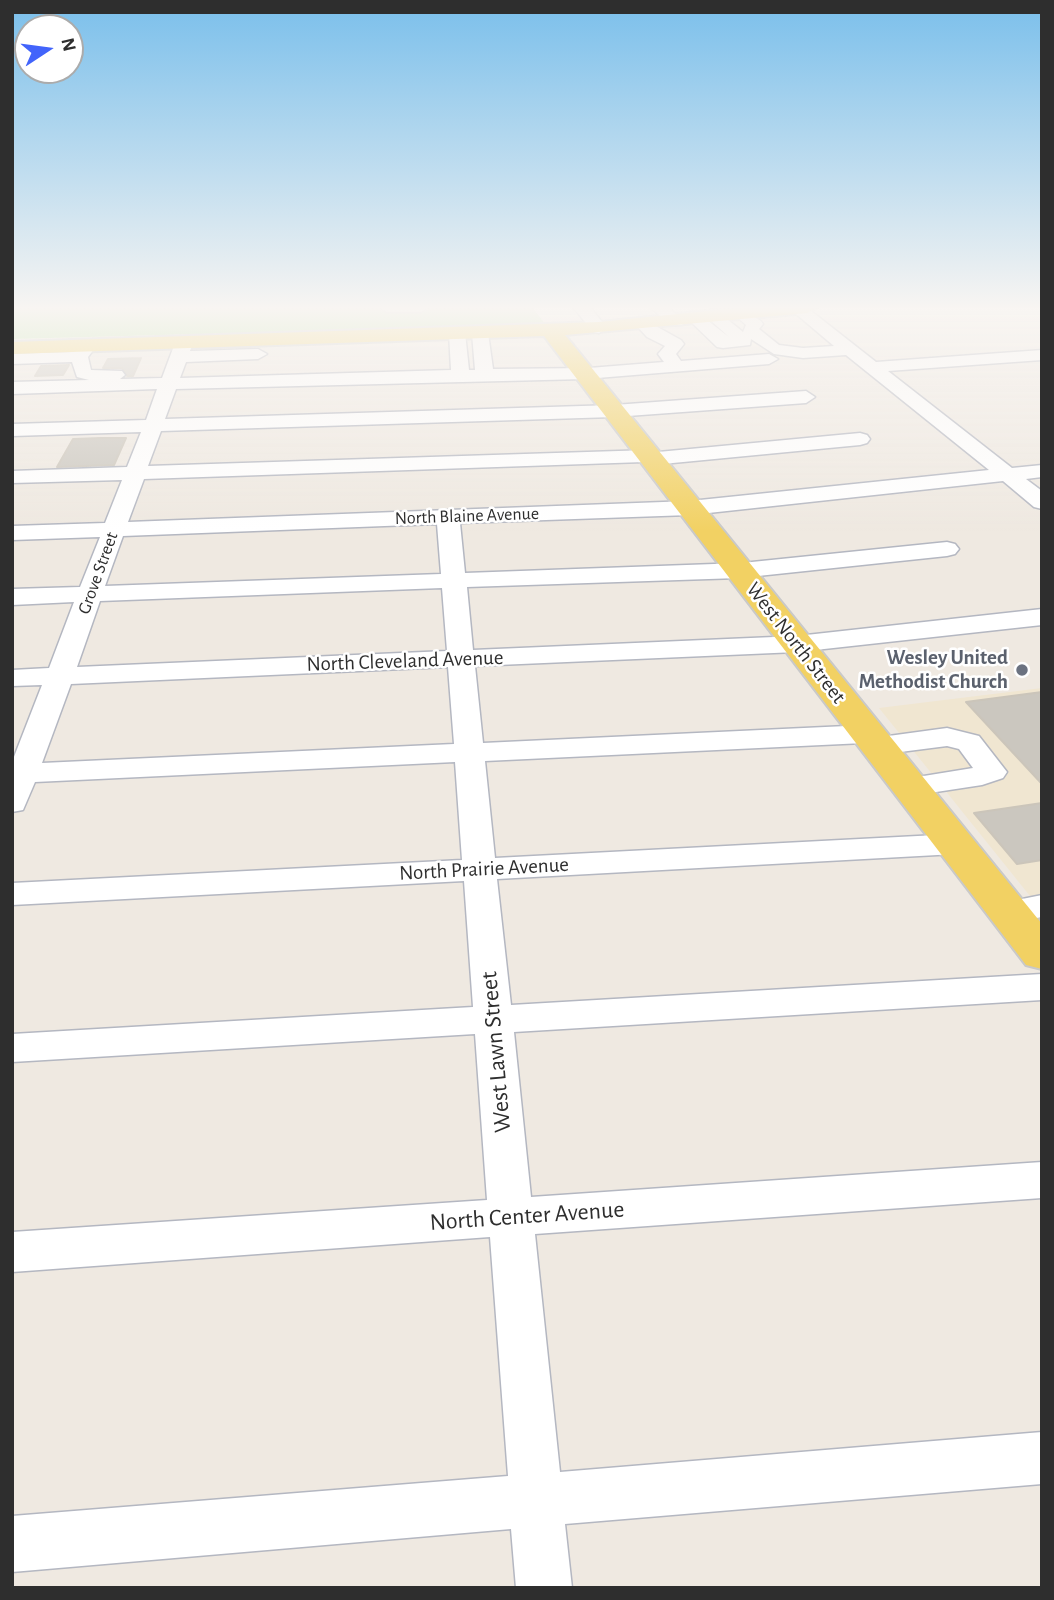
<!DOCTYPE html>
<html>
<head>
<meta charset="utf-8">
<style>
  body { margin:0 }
  #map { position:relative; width:1054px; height:1600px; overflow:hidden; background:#efe9e1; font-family:"Alegreya Sans",sans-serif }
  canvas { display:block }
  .frame { position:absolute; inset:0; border:14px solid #2e2e2e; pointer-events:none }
  .north { position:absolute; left:14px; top:14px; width:70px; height:70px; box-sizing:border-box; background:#fff; border:2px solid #ababab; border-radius:50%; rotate:77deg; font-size:19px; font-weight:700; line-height:28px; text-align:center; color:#2e2e2e }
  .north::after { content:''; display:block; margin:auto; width:24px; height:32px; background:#4264fb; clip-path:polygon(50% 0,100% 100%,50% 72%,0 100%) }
</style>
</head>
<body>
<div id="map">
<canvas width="1054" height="1600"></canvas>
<div class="frame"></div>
<div class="north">N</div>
</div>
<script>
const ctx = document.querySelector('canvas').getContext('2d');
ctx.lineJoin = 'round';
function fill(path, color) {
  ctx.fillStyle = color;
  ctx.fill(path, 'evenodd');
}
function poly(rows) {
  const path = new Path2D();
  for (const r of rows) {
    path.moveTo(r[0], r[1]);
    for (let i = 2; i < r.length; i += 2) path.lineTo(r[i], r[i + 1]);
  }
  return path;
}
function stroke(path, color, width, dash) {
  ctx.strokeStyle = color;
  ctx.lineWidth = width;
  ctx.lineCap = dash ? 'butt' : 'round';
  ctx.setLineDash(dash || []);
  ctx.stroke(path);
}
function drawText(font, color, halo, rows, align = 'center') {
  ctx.font = font + ' "Alegreya Sans",sans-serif';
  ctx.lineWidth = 5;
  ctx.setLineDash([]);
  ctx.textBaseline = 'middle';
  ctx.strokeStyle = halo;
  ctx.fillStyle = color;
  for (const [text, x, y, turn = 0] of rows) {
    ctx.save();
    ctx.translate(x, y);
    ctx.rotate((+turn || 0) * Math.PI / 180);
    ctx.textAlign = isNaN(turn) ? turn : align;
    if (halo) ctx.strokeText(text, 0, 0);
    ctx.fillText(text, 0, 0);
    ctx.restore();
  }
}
const education = poly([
  [1042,688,1042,911,879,708]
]);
const green = poly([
  [12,307,532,307,546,325,12,339]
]);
const building = poly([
  [141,358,133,376,127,376,122,368,103,368,108,359,141,358],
  [69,365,63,375,35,376,41,366,69,365],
  [101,438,126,438,114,465,57,467,73,439,101,438],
  [1042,692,1042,784,966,702,1042,692],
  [1042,803,1042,860,1017,864,974,813,1042,803]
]);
const minor = poly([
  [379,307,429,307,421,312,387,312,379,307],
  [573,307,590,307,607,328,599,333,593,332,573,307],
  [650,307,668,307,684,322,682,325,670,325,650,307],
  [806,307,876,362,1042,350,1042,360,888,371,1012,468,1042,465,1042,477,1026,479,1042,491,1042,509,1034,507,1003,481,690,515,460,523,465,573,742,563,947,542,955,544,959,549,955,554,947,556,739,578,467,587,473,650,797,636,1042,609,1042,625,797,652,475,666,483,743,868,725,878,728,883,734,881,737,947,728,979,736,1007,772,1003,778,982,785,910,796,899,794,894,787,899,780,973,768,959,749,947,746,877,755,866,752,862,746,864,743,485,761,495,858,956,834,968,837,972,844,968,851,956,854,497,879,511,1005,1042,974,1042,1000,514,1032,531,1197,1042,1162,1042,1198,535,1234,560,1472,1042,1432,1042,1484,565,1524,572,1588,516,1588,511,1529,12,1572,12,1516,508,1476,490,1237,12,1272,12,1232,487,1200,475,1034,12,1062,12,1034,473,1007,464,881,12,905,12,883,462,860,455,762,35,782,23,810,12,812,12,762,42,685,12,686,12,670,49,668,74,602,12,605,12,589,80,587,100,537,12,540,12,526,105,523,122,480,12,483,12,471,127,467,141,432,12,436,12,424,146,420,157,389,12,394,12,382,89,380,77,377,72,362,12,364,12,354,74,352,82,341,88,340,97,345,88,357,91,370,122,371,125,375,120,379,162,378,175,343,184,338,193,343,190,351,258,349,267,354,258,359,186,362,180,378,451,370,449,333,457,328,465,333,469,370,475,370,472,333,480,328,488,333,493,369,589,368,664,362,658,354,665,346,647,337,635,324,643,319,681,340,684,344,676,354,681,361,769,354,778,359,769,364,585,379,176,389,165,419,614,405,806,391,815,397,806,403,614,417,161,431,148,466,650,450,658,452,860,433,867,435,870,439,867,443,860,445,652,465,644,462,144,479,128,522,690,501,989,470,846,355,803,358,774,354,751,339,750,345,723,348,717,347,689,320,697,315,703,317,729,337,708,318,710,315,722,315,743,332,746,325,735,315,743,310,761,321,763,324,759,329,779,345,803,348,834,346,789,308,806,307],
  [437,524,441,574,105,586,123,536,437,524],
  [442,588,447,651,77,667,100,601,442,588],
  [448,667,454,744,42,763,71,684,448,667],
  [1042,895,1042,917,1009,923,997,920,991,912,997,904,1042,895]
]);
const major = poly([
  [747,307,817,307,807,313,565,335,1042,924,1042,969,1026,965,544,336,12,354,12,342,599,322,747,307]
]);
const markers = [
  [1022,670,7,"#6b7280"]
];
const farStreetnames = [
  ["North Blaine Avenue",467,516,-2],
  ["Grove Street",98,573,-70]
];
const streetNames = [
  ["West North Street",796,643,52],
  ["North Cleveland Avenue",405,661,-2],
  ["North Prairie Avenue",484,869,-3]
];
const worshipNames = [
  ["Wesley United",1008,658],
  ["Methodist Church",1008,682]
];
const nearStreetnames = [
  ["West Lawn Street",496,1052,-95],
  ["North Center Avenue",527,1216,-4]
];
fill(education, '#f0e6d1');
fill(green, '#b6e59e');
fill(building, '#cbc7bf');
stroke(building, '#cbc5ba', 2);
stroke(minor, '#b4b7c1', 3);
stroke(major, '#c9c9c9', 4);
fill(minor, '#fff');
fill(major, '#f2d163');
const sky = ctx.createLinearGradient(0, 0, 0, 531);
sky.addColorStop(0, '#7abfeb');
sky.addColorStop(0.58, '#f8f5f2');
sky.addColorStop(1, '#f8f5f200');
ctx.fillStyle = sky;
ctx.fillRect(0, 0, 1054, 531);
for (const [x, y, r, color] of markers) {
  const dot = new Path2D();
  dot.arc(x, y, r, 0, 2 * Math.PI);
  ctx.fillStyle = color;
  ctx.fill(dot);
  stroke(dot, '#fff', 2.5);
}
drawText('18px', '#2e2e2e', '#fff', farStreetnames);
drawText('21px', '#2e2e2e', '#fff', streetNames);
drawText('bold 21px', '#5b616d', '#fff', worshipNames, 'right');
drawText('24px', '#2e2e2e', '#fff', nearStreetnames);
</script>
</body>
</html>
